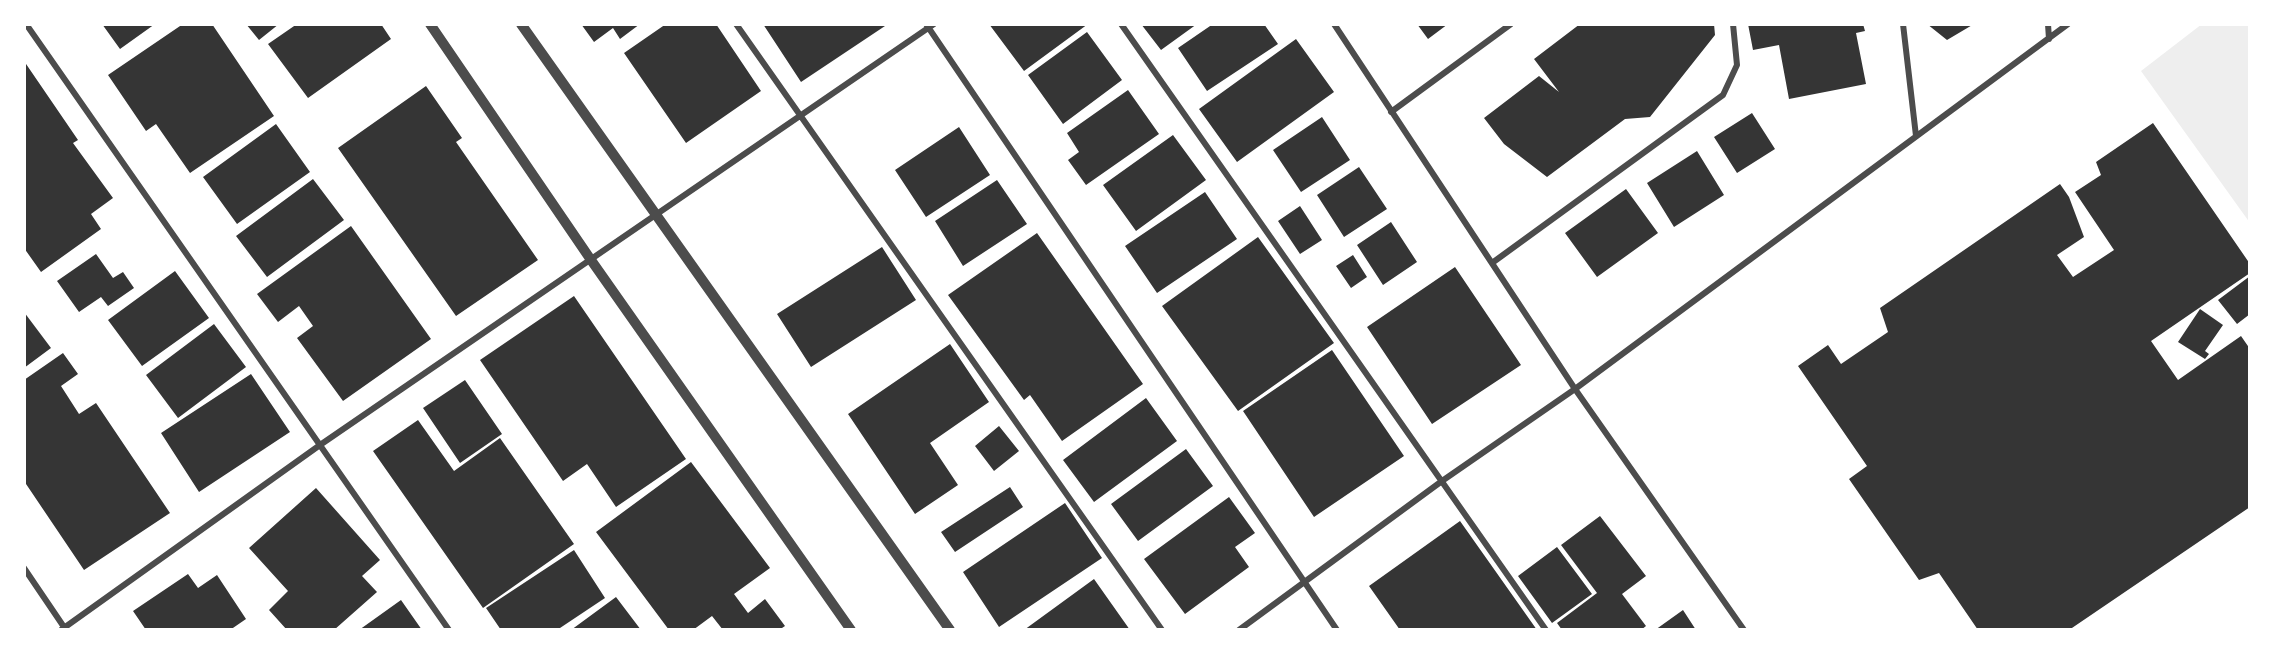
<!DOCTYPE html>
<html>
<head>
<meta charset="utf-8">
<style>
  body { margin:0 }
  #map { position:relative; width:2274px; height:654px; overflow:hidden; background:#fff; font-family:Ubuntu,sans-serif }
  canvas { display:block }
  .frame { position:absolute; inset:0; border:26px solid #fff; pointer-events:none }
</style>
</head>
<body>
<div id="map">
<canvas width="2274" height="654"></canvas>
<div class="frame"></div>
</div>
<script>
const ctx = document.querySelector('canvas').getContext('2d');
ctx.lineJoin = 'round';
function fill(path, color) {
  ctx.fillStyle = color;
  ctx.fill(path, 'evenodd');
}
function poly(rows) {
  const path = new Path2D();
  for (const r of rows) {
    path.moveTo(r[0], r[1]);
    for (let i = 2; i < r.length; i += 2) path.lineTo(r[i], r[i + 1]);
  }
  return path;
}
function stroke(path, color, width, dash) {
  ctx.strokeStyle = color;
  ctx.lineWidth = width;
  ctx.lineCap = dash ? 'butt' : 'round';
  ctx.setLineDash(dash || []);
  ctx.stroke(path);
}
const green = poly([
  [2202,24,2250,24,2250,223,2141,71]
]);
const building = poly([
  [102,24,155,24,120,49],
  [183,24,212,24,274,116,190,173,156,124,146,131,108,75],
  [246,24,279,24,259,40],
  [297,24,381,24,391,39,308,98,268,44],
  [581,24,640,24,620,39,613,28,594,42],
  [666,24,716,24,761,91,686,143,624,53],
  [763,24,888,24,801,82],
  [989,24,1088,24,1024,71],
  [1141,24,1197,24,1161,50],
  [1213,24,1264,24,1278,44,1207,91,1178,48],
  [1417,24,1448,24,1428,39],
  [1580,24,1714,24,1715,35,1650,117,1625,119,1547,177,1504,144,1484,118,1539,76,1559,92,1534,59],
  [1748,24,1863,24,1865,31,1856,33,1866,84,1789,99,1779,45,1753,50],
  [1927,24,1974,24,1947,40],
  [1087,32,1122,80,1063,124,1028,75],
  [1296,39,1334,92,1237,162,1199,109],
  [24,61,78,140,73,143,113,198,91,214,101,229,41,272,24,248],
  [426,86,462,138,456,142,538,260,456,316,338,148],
  [1128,90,1159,134,1086,185,1068,160,1079,152,1067,133],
  [1752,113,1775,149,1737,173,1714,137],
  [1322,117,1350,160,1301,192,1273,150],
  [2153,123,2250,264,2250,273,2151,341,2178,380,2241,336,2250,349,2250,507,2069,630,1978,630,1939,573,1919,580,1849,479,1867,466,1798,366,1828,345,1841,364,1888,332,1880,308,2060,184,2069,197,2084,237,2057,255,2073,277,2114,250,2075,192,2101,175,2096,162],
  [276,124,310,172,237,224,203,177],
  [959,127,990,175,926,217,895,170],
  [1173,135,1206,180,1136,231,1103,185],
  [1697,151,1724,195,1674,227,1647,183],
  [1359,167,1387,209,1344,237,1317,195],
  [313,179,344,220,267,277,236,236],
  [997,180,1027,224,963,266,935,221],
  [1626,189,1658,233,1597,277,1565,233],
  [1205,192,1237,239,1157,293,1125,246],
  [1300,206,1322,240,1300,254,1278,221],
  [1391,222,1417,262,1383,285,1357,245],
  [351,226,431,339,343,401,297,338,313,326,299,306,278,322,257,294],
  [1037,233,1143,384,1062,441,1030,395,1024,400,948,295],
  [1258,237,1334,343,1238,411,1162,306],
  [882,247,916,300,811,367,777,314],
  [96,254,113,278,123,272,134,288,108,306,101,297,79,312,57,281],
  [1353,255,1367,277,1351,288,1336,266],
  [1455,267,1521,365,1432,424,1367,327],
  [175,271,209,318,142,366,108,320],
  [2250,276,2250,314,2237,324,2218,300],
  [574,296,686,459,616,507,587,464,563,481,480,360],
  [2200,309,2223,325,2205,351,2209,354,2205,359,2178,342],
  [24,312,51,348,24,368],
  [214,324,246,367,178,418,146,375],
  [950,344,989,402,930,443,958,485,915,514,848,414],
  [1332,350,1404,456,1314,517,1243,411],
  [63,353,78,374,61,386,79,414,96,403,170,513,84,570,24,481,24,380],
  [251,374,290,432,199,492,161,433],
  [465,380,502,434,460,463,423,408],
  [1146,398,1177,441,1094,502,1063,460],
  [418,420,454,471,500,438,574,544,483,608,373,451],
  [999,426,1019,451,994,471,975,446],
  [1186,449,1213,486,1138,541,1111,504],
  [691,462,770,568,734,594,748,613,765,599,785,626,779,630,723,630,712,616,693,630,669,630,596,532],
  [1010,487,1023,507,955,552,941,532],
  [316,488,380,560,362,576,377,592,334,630,287,630,269,610,288,591,249,548],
  [1229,497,1255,533,1235,547,1249,567,1185,614,1144,559],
  [1065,503,1102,558,999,627,963,572],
  [1600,516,1646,576,1622,594,1646,626,1641,630,1562,630,1557,623,1597,593,1561,545],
  [1460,521,1537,630,1400,630,1369,586],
  [1557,547,1592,594,1552,623,1518,576],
  [574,550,605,598,557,630,501,630,486,608],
  [188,574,198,588,217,575,246,619,230,630,146,630,133,611],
  [1094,579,1130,630,1024,630],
  [616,597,641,630,571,630],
  [401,600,422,630,359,630],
  [1683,610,1696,630,1655,630]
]);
const minor = poly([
  [26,24,449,630],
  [736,24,1162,630],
  [926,24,1337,630],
  [1121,24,1546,630],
  [1334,24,1575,389,1744,630],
  [1903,24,1916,136],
  [2048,24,2049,39],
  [1391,112,1511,24],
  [1492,263,1723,95,1737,65,1733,24],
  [24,568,66,630],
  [61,630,320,445,934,24],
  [1239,630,1442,481,1575,389,2068,24]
]);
const tertiary = poly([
  [430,24,591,260,851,630],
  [521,24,950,630]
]);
fill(green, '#eee');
fill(building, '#353535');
stroke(minor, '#4c4c4c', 6);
stroke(tertiary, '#4c4c4c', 10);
</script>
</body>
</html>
